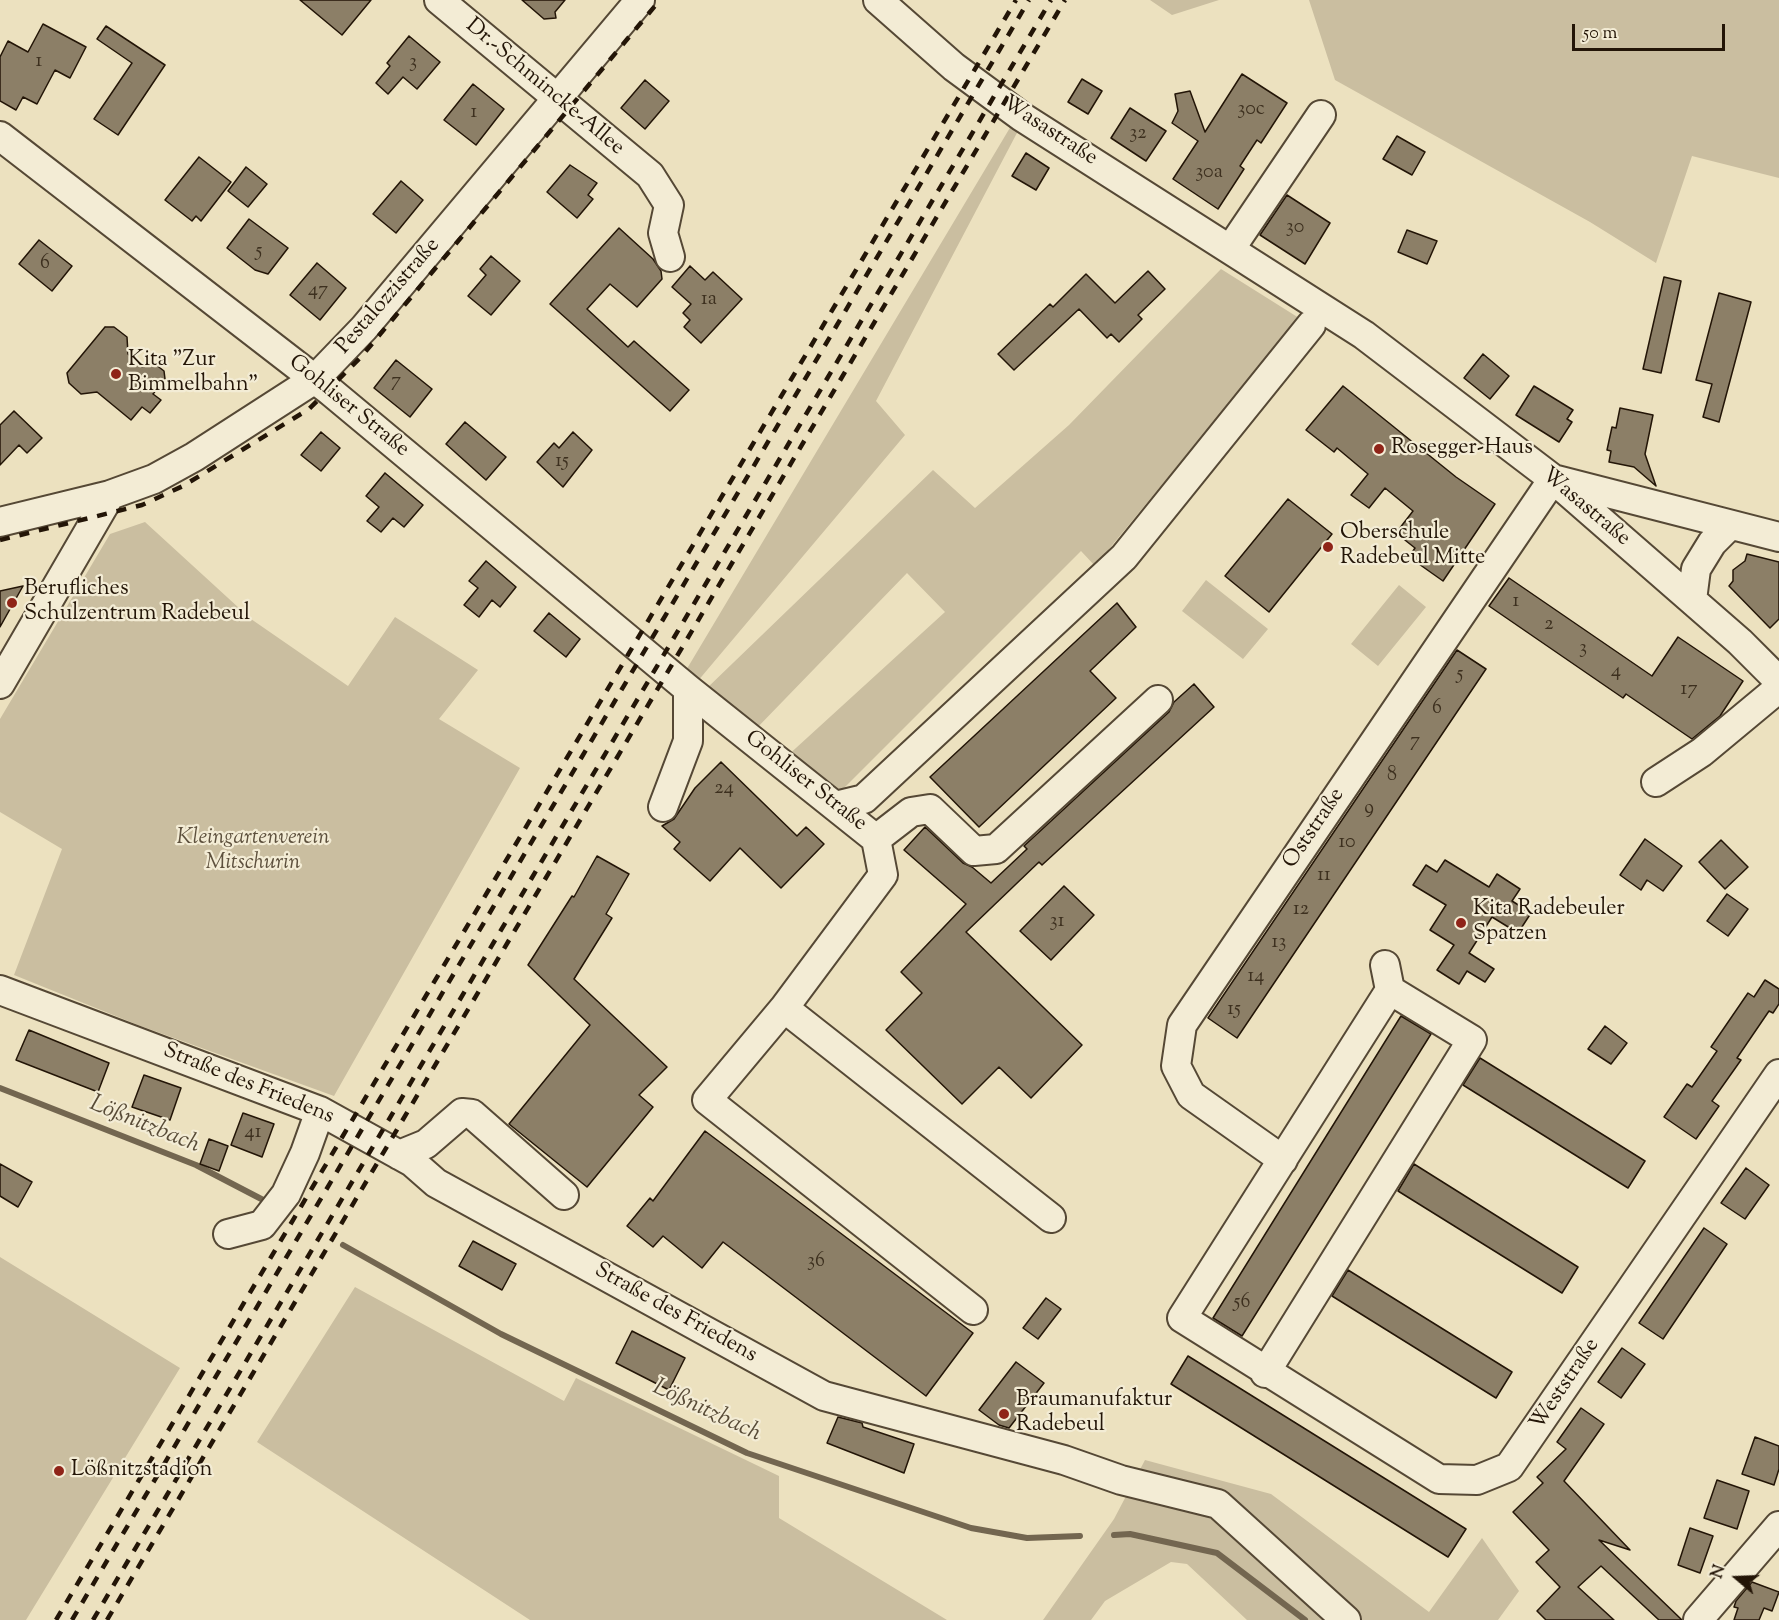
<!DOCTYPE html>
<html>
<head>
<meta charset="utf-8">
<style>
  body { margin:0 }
  #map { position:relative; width:1779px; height:1620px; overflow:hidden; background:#ece1bf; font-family:"Sorts Mill Goudy",serif }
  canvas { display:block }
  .north { position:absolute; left:1707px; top:1548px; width:60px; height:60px; -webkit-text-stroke:4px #f3ecd5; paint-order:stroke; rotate:289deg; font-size:16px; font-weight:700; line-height:24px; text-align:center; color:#231507 }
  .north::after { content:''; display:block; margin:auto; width:21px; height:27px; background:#231507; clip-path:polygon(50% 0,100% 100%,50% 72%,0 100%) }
  .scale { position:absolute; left:1572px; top:24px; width:153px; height:27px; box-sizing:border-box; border:3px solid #231507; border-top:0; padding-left:8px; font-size:18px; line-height:21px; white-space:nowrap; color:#231507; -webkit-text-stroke:4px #f3ecd5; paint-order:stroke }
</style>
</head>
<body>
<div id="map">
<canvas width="1779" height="1620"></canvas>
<div class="north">N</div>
<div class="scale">50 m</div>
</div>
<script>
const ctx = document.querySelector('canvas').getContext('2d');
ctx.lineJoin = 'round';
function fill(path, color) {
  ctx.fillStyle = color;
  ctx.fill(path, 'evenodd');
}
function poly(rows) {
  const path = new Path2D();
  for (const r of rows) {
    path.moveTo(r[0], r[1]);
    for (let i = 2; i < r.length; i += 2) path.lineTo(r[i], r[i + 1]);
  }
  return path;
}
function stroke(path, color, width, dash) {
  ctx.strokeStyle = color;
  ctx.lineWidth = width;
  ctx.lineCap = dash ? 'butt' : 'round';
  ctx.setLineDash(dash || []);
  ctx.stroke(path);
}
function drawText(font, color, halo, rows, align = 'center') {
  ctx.font = font + ' "Sorts Mill Goudy",serif';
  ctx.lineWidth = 4.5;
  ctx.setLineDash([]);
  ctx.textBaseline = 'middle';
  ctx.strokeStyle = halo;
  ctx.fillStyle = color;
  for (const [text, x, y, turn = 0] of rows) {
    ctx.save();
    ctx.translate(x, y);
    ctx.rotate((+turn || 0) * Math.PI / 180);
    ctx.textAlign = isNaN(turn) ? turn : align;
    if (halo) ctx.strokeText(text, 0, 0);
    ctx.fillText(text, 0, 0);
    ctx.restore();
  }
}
const green = poly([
  [1150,0,1219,0,1172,15],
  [1309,0,1779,0,1779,178,1692,156,1656,263,1590,222,1335,80],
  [1011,126,1018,131,876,401,905,435,697,682,685,672],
  [1221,269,1299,318,1095,566,1081,551,836,796,785,758,945,612,907,573,754,731,705,690,933,470,975,508,1069,425],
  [145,522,251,619,348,686,395,617,478,670,439,719,520,768,334,1096,138,1025,14,975,62,849,0,812,0,719,110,534],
  [1206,580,1268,629,1243,659,1182,611],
  [1399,585,1426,607,1378,666,1351,644],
  [0,1257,180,1368,26,1620,0,1620],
  [355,1287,564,1401,576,1378,779,1476,779,1518,947,1620,530,1620,257,1442],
  [1145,1460,1271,1494,1429,1612,1482,1538,1519,1591,1498,1620,1247,1620,1187,1564,1171,1562,1105,1601,1091,1620,1043,1620,1114,1519]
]);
const stream = poly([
  [0,1088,196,1165,269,1203],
  [343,1245,501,1334,747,1453,971,1528,1027,1538,1080,1536],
  [1114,1535,1130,1534,1217,1553,1305,1620]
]);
const building = poly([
  [300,0,371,0,342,35,300,0],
  [522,0,565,0,555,12,556,18,544,19,522,0],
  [43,24,86,47,70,78,55,70,37,104,23,97,16,110,0,101,0,57,8,41,28,52,43,24],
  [106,26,165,65,118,135,94,119,132,63,97,39,106,26],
  [409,36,440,62,417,89,403,77,388,94,376,83,390,66,387,63,409,36],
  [1242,74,1287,103,1261,143,1257,140,1240,166,1244,169,1218,209,1173,179,1198,141,1172,123,1178,111,1175,94,1190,91,1205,132,1242,74],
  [1082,79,1102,91,1088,114,1068,102,1082,79],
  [645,80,669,101,645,129,621,108,645,80],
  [473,84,504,109,476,145,444,120,473,84],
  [1130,108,1166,131,1146,161,1111,138,1130,108],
  [1397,136,1425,152,1412,175,1383,159,1397,136],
  [1026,153,1049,168,1036,190,1012,176,1026,153],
  [199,157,231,182,201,221,196,216,192,221,165,200,199,157],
  [570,165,597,183,588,195,593,199,577,218,547,192,570,165],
  [246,167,267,184,248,207,228,191,246,167],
  [401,181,423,200,396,233,373,214,401,181],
  [1287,195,1330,223,1305,264,1260,235,1287,195],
  [249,219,288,248,268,274,255,270,227,248,249,219],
  [619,228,653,259,661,271,662,279,637,307,610,284,587,309,628,347,634,341,689,390,670,411,550,304,619,228],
  [1407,230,1437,241,1427,264,1398,252,1407,230],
  [39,240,72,266,52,291,19,264,39,240],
  [491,256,520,281,491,315,468,296,486,275,480,269,491,256],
  [317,263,346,288,320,320,290,295,317,263],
  [690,266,705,280,713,272,742,299,701,343,684,327,690,320,683,313,691,304,672,287,690,266],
  [1148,271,1165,289,1138,315,1142,319,1119,342,1111,334,1107,338,1079,309,1014,370,998,354,1050,304,1053,307,1086,274,1115,303,1148,271],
  [1664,277,1681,281,1661,373,1643,369,1664,277],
  [1719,293,1751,302,1719,422,1703,417,1712,384,1696,380,1719,293],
  [105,327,114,327,127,337,128,354,142,367,155,364,164,371,165,379,153,394,161,400,150,413,142,407,131,420,97,392,81,394,69,383,67,373,105,327],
  [1483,354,1509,376,1490,399,1464,378,1483,354],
  [396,360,432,389,410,417,374,388,396,360],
  [1343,386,1456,477,1495,504,1443,581,1409,557,1415,548,1396,533,1413,511,1385,488,1369,508,1351,495,1368,474,1337,448,1334,452,1306,430,1343,386],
  [1534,386,1573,410,1567,419,1572,422,1559,442,1516,415,1534,386],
  [1620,408,1653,415,1645,454,1656,486,1634,467,1609,462,1611,451,1607,450,1612,427,1616,428,1620,408],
  [14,411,42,438,27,453,19,445,0,465,0,425,14,411],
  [465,422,506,457,486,480,446,444,465,422],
  [321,432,340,448,321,471,301,455,321,432],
  [573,432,592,450,563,487,537,462,554,443,559,448,573,432],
  [385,473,423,505,404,527,393,518,381,532,367,521,379,507,366,496,385,473],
  [1288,499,1332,534,1269,612,1225,576,1288,499],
  [1747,554,1779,562,1779,619,1770,628,1729,586,1733,581,1733,570,1745,561,1747,554],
  [486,561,516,587,500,607,492,600,479,617,464,605,478,588,469,581,486,561],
  [1509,578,1652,676,1678,637,1743,681,1720,716,1692,739,1626,694,1623,698,1489,606,1509,578],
  [23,586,0,627,0,591,23,586],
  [1117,603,1136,627,1090,671,1116,698,979,827,930,777,1117,603],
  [549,613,580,639,566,657,534,631,549,613],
  [1457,650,1486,669,1237,1038,1208,1018,1457,650],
  [1194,684,1214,707,1042,865,1039,862,966,932,1082,1045,1031,1098,999,1067,962,1104,886,1030,922,993,901,972,966,904,904,850,925,827,963,863,972,867,991,883,1027,849,1024,846,1169,712,1174,702,1194,684],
  [721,762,797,836,806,827,824,844,781,888,740,848,710,881,674,849,680,842,662,826,674,819,695,788,721,762],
  [1645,839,1682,866,1663,891,1647,880,1641,890,1620,875,1645,839],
  [1721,840,1748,867,1725,889,1699,862,1721,840],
  [597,856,629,874,606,914,612,918,574,979,667,1067,639,1095,653,1107,587,1187,509,1124,590,1025,528,965,572,896,574,897,597,856],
  [1445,860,1489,887,1497,874,1520,889,1512,901,1531,913,1518,933,1492,917,1469,953,1494,969,1485,982,1467,971,1459,984,1437,970,1454,945,1430,930,1446,905,1413,885,1426,865,1437,872,1445,860],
  [1064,886,1094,915,1051,960,1020,931,1064,886],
  [1727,894,1748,909,1728,936,1707,921,1727,894],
  [1765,980,1779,989,1779,1004,1773,1013,1769,1011,1737,1058,1741,1060,1712,1101,1719,1106,1696,1139,1664,1117,1687,1084,1692,1087,1717,1051,1711,1047,1748,993,1754,997,1765,980],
  [1401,1016,1431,1034,1242,1336,1213,1318,1401,1016],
  [1605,1026,1627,1043,1611,1064,1588,1049,1605,1026],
  [29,1030,109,1063,98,1092,16,1060,29,1030],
  [1480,1058,1645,1161,1628,1188,1463,1085,1480,1058],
  [144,1075,181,1088,170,1120,132,1107,144,1075],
  [243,1113,274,1124,262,1157,231,1145,243,1113],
  [705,1131,973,1333,926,1396,723,1242,702,1268,663,1236,653,1247,627,1226,650,1198,653,1201,705,1131],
  [209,1139,228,1146,219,1171,200,1164,209,1139],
  [0,1164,32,1182,18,1207,0,1196,0,1164],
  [1414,1164,1578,1267,1562,1293,1398,1191,1414,1164],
  [1746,1168,1769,1185,1745,1219,1721,1203,1746,1168],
  [1704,1228,1727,1244,1663,1339,1639,1323,1704,1228],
  [473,1241,516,1264,502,1290,459,1266,473,1241],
  [1348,1270,1512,1372,1496,1398,1332,1296,1348,1270],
  [1046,1298,1061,1309,1038,1339,1023,1328,1046,1298],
  [632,1331,685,1358,669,1390,616,1363,632,1331],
  [1622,1348,1645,1364,1621,1398,1598,1382,1622,1348],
  [1188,1356,1466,1529,1448,1557,1171,1384,1188,1356],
  [1016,1362,1044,1383,1009,1428,999,1425,979,1410,1016,1362],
  [1581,1408,1604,1424,1564,1481,1630,1550,1599,1540,1682,1620,1659,1620,1601,1566,1578,1587,1614,1620,1546,1620,1537,1611,1560,1587,1536,1562,1549,1550,1513,1512,1543,1483,1537,1477,1566,1449,1557,1442,1581,1408],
  [838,1417,862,1423,863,1427,914,1444,904,1473,827,1443,838,1417],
  [1755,1437,1779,1446,1779,1469,1774,1485,1742,1474,1755,1437],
  [1717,1480,1749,1491,1737,1529,1704,1518,1717,1480],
  [1690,1528,1713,1536,1700,1573,1678,1565,1690,1528],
  [1752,1582,1779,1592,1772,1611,1764,1608,1759,1620,1734,1620,1738,1608,1734,1607,1736,1601,1752,1582]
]);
const minor = poly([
  [439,0,650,175,669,205,663,233,670,257],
  [878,0,954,67,1022,117,1364,335,1553,479,1740,642,1779,681],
  [0,136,330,391,688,689,876,839,883,875,784,1008],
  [1231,248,1321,115],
  [0,522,110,495,154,479,194,457,315,379,364,328,640,0],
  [1692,600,1696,569,1712,543,1730,525],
  [0,684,110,495],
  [1656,782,1702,752,1779,688],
  [835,806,864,799,1124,557,1311,325],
  [663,807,688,741,688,689],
  [876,839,911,812,930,809,974,851,996,849,1158,700],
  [1385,965,1390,990,1182,1318,1439,1479,1477,1480,1509,1467,1779,1074],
  [0,990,320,1111,412,1162,436,1183,824,1396,1064,1460,1121,1480,1218,1504,1346,1620],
  [399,1155,426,1144,462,1113,472,1114,564,1195],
  [1283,1160,1191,1095,1176,1066,1182,1025,1553,479,1779,537],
  [228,1234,262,1225,286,1194,305,1153,320,1111],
  [973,1310,707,1100,784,1008,1051,1218],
  [1265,1373,1472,1040,1390,990],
  [1698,1620,1779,1526]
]);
const rail = poly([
  [0,540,142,505,183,486,309,409,361,357,660,0],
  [56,1620,1016,0],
  [72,1620,1029,0],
  [93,1620,1051,0],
  [107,1620,1065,0]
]);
const markers = [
  [116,374,6,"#8f2418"],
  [1379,449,6,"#8f2418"],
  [1328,547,6,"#8f2418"],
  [12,603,6,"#8f2418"],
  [1461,923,6,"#8f2418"],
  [1004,1414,6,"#8f2418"],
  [59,1471,6,"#8f2418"]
];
const numberNames = [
  ["1",39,63],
  ["3",413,64],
  ["30c",1251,111],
  ["1",474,114],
  ["32",1138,135],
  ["30a",1209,174],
  ["30",1295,229],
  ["5",259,253],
  ["6",45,265],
  ["47",318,292],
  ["1a",709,301],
  ["7",396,383],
  ["15",562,463],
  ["1",1516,603],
  ["2",1549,626],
  ["3",1583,650],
  ["4",1616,673],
  ["5",1460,676],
  ["17",1689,691],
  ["6",1437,710],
  ["7",1415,743],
  ["8",1392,777],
  ["24",724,790],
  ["9",1369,810],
  ["10",1347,844],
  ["11",1324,877],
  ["12",1301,911],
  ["31",1057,923],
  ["13",1279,944],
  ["14",1256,978],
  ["15",1234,1011],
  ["41",253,1134],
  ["36",816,1263],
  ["56",1242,1304]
];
const streetNames = [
  ["Dr.-Schmincke-Allee",544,88,40],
  ["Wasastraße",1049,132,33],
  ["Pestalozzistraße",389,297,-49],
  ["Gohliser Straße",348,407,39],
  ["Wasastraße",1585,508,40],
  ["Gohliser Straße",805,782,38],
  ["Oststraße",1315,829,-56],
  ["Straße des Friedens",248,1085,22],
  ["Straße des Friedens",675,1314,29],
  ["Weststraße",1566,1385,-56]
];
const poiNames = [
  ["Kita \"Zur",128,361],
  ["Bimmelbahn\"",128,386],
  ["Rosegger-Haus",1391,449],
  ["Oberschule",1340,534],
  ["Radebeul Mitte",1340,559],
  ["Berufliches",24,590],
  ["Schulzentrum Radebeul",24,615],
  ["Kita Radebeuler",1473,910],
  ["Spatzen",1473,935],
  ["Braumanufaktur",1016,1401],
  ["Radebeul",1016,1426],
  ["Lößnitzstadion",71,1471]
];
const parkNames = [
  ["Kleingartenverein",253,839],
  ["Mitschurin",253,864]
];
const waterNames = [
  ["Lößnitzbach",144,1126,22],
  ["Lößnitzbach",706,1412,25]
];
fill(green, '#cabea0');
stroke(stream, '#736650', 6);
fill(building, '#8c7f67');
stroke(building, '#231507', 1.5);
stroke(minor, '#554835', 32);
stroke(minor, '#f3ecd5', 28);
stroke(rail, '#231507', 4.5, [10, 10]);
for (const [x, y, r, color] of markers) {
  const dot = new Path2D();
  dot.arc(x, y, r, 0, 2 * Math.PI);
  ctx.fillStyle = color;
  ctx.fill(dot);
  stroke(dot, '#f3ecd5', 2);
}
drawText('20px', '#3d301f', null, numberNames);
drawText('22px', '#231507', '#f3ecd5', streetNames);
drawText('22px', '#231507', '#f3ecd5', poiNames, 'left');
drawText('italic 22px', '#5d503d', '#f3ecd5', parkNames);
drawText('italic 24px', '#584b37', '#f3ecd5', waterNames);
</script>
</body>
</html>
